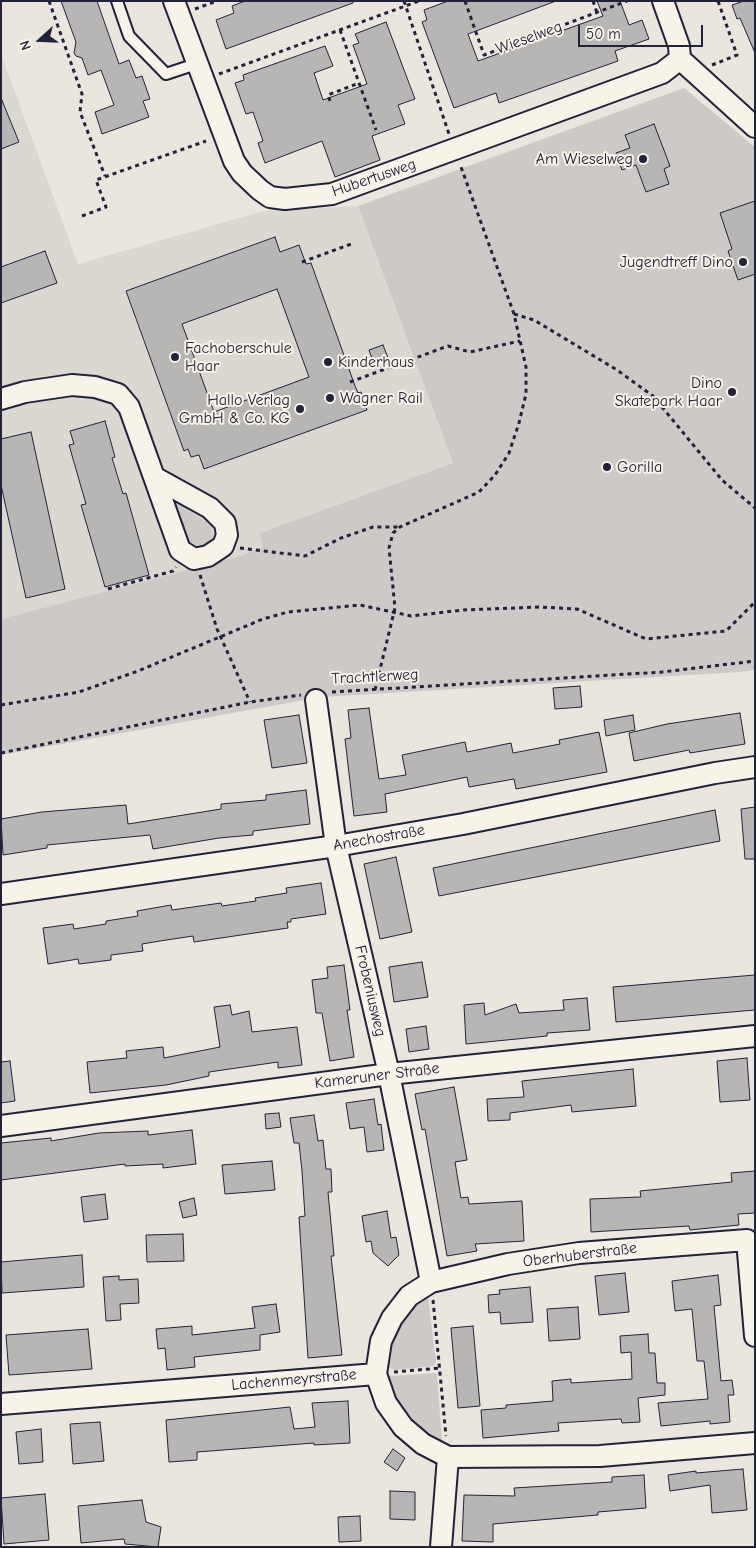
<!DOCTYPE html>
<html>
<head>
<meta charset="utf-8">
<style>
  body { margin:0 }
  #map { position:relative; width:756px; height:1548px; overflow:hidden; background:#eae6de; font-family:"Comic Neue",sans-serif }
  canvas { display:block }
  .frame { position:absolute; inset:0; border:2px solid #22223b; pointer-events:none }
  .north { position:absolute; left:15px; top:15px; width:50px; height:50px; -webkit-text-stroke:4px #f7f3e8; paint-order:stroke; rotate:250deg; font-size:14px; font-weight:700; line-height:20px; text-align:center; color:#22223b }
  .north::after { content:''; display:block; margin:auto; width:18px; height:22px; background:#22223b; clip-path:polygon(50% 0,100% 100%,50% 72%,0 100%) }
  .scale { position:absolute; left:578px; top:25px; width:125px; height:22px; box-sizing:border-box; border:2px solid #22223b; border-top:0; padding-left:6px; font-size:15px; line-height:18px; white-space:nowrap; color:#22223b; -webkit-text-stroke:4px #f7f3e8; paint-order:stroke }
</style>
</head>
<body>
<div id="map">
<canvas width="756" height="1548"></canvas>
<div class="frame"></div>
<div class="north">N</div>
<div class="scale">50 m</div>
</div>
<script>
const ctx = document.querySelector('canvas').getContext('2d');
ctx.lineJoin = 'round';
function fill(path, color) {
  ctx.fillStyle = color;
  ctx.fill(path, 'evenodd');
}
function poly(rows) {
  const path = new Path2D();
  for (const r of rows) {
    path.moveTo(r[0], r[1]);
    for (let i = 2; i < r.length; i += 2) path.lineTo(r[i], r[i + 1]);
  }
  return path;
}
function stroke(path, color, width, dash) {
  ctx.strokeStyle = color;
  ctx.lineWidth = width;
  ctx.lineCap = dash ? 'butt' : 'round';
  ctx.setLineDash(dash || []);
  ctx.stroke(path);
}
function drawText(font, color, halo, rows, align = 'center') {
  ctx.font = font + ' "Comic Neue",sans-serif';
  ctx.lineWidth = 4;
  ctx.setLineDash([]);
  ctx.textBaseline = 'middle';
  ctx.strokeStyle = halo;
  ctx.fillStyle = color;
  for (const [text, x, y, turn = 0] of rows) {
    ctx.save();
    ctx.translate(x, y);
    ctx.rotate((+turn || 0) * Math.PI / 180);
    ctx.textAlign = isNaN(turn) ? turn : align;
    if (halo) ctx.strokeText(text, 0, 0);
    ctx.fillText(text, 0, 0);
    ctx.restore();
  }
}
const built = poly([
  [1,54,78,264,263,211,358,206,453,463,261,533,263,547,240,556,1,619]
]);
const green = poly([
  [684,88,755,147,755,670,740,672,321,697,1,755,1,619,240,556,263,547,260,533,453,463,358,206],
  [175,502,209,524,213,536,208,545,196,548,188,542,173,504],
  [428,1297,436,1362,433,1366,394,1370,388,1367,391,1345,396,1332,407,1316,419,1303],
  [435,1373,437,1374,442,1441,439,1442,413,1426,396,1404,388,1379,390,1376]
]);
const building = poly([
  [61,1,97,1,119,64,129,60,136,78,142,76,150,99,143,101,149,117,102,134,95,112,114,105,101,70,88,75,82,58,76,56,74,53,76,42,61,1],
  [245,1,353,1,353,3,226,49,216,20,234,13,232,6,245,1],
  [448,1,556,1,468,34,478,61,603,16,597,1,620,1,629,25,642,20,649,39,615,51,618,61,499,103,496,93,454,108,422,22,427,20,424,10,448,1],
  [744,1,755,1,755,53,740,18,737,19,732,5,744,1],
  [386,22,415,99,398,105,405,124,372,136,380,160,335,177,322,141,265,163,258,143,263,141,253,112,246,114,235,83,244,80,243,75,325,46,333,66,314,73,323,100,367,84,353,45,359,43,355,34,386,22],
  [1,98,19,142,1,149,1,98],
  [654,124,670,166,664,169,669,184,646,192,636,165,622,170,616,153,630,148,625,135,654,124],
  [755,201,755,274,738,280,728,251,732,249,720,213,755,201],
  [275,237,280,252,299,245,306,264,311,263,355,386,358,393,361,392,367,410,204,469,199,455,191,457,188,449,184,451,126,291,275,237],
  [277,289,309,377,214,412,182,324,277,289],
  [45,251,57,283,1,303,1,267,45,251],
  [383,345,388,358,374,364,369,350,383,345],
  [105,421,115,457,112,458,123,494,126,493,149,575,105,587,81,505,86,504,69,445,74,444,70,431,105,421],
  [31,432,65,589,26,598,1,485,1,439,31,432],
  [580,686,582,707,555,709,553,688,580,686],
  [369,708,379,779,406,775,402,755,465,742,467,752,511,743,513,753,560,744,559,740,599,732,607,772,516,789,514,779,469,787,467,777,385,794,387,812,354,816,345,739,351,738,348,710,369,708],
  [740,713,745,744,690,753,689,750,634,761,629,733,667,724,740,713],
  [299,715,307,763,272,768,264,720,299,715],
  [633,715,635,730,606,736,604,720,633,715],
  [306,790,310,824,253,831,253,835,219,838,153,849,150,835,47,845,47,848,3,855,1,819,42,812,126,805,128,824,221,809,221,804,266,800,266,795,306,790],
  [755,807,755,859,745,859,741,809,755,807],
  [715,810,720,841,439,896,433,868,715,810],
  [396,857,412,932,380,939,364,864,396,857],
  [321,883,326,914,291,919,291,922,287,922,288,928,194,942,193,936,160,941,142,944,143,951,111,955,111,960,79,964,78,959,48,964,43,928,73,924,74,929,106,924,106,921,138,916,137,911,171,905,172,910,221,903,222,906,256,901,255,898,287,893,286,888,321,883],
  [422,962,428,997,394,1002,389,967,422,962],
  [344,965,350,1010,347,1010,354,1057,330,1061,322,1013,316,1013,312,980,328,978,327,967,344,965],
  [755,975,755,1010,616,1022,613,987,755,975],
  [587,998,590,1030,547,1033,547,1036,466,1044,464,1005,484,1003,485,1015,516,1004,519,1013,564,1010,563,1000,587,998],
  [230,1005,232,1015,249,1011,252,1032,297,1027,302,1065,278,1068,278,1062,209,1072,209,1076,166,1085,90,1093,87,1062,127,1058,126,1051,163,1047,164,1058,220,1047,214,1007,230,1005],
  [426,1026,429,1049,409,1052,406,1029,426,1026],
  [747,1058,750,1100,720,1102,717,1061,747,1058],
  [10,1061,15,1101,1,1103,1,1062,10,1061],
  [633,1069,636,1106,572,1112,571,1105,510,1113,510,1120,488,1121,487,1099,524,1097,522,1081,633,1069],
  [454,1087,467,1160,455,1162,461,1198,468,1197,469,1204,522,1201,524,1241,475,1244,477,1251,447,1256,425,1129,422,1130,415,1094,454,1087],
  [374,1099,378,1125,381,1124,384,1150,367,1152,364,1127,350,1129,346,1103,374,1099],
  [279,1113,281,1127,266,1129,265,1114,279,1113],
  [314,1115,318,1141,323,1140,326,1169,331,1169,332,1192,328,1192,334,1256,331,1256,342,1355,308,1358,299,1217,305,1216,302,1171,299,1143,294,1143,290,1118,314,1115],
  [192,1130,196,1164,163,1168,163,1164,125,1166,125,1164,1,1180,1,1143,51,1138,51,1141,99,1133,148,1131,148,1135,192,1130],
  [272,1161,275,1190,225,1194,222,1165,272,1161],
  [755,1171,755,1213,738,1214,739,1225,690,1230,689,1226,591,1232,590,1199,641,1197,640,1191,732,1182,731,1173,755,1171],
  [105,1194,108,1219,84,1222,81,1197,105,1194],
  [194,1198,197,1215,183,1218,179,1202,194,1198],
  [387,1211,391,1238,396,1237,399,1255,388,1266,373,1253,371,1241,366,1242,362,1216,387,1211],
  [183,1234,184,1261,147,1262,146,1235,183,1234],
  [82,1255,84,1287,2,1293,1,1262,82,1255],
  [625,1273,629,1312,599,1315,595,1276,625,1273],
  [718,1275,721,1305,714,1306,721,1381,732,1380,734,1395,728,1395,730,1422,710,1424,710,1421,661,1426,658,1403,708,1399,704,1361,697,1361,692,1309,675,1311,672,1281,718,1275],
  [119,1276,119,1280,138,1279,139,1303,120,1304,121,1320,106,1321,103,1277,119,1276],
  [530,1287,533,1322,501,1324,500,1312,489,1313,488,1295,500,1294,499,1290,530,1287],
  [276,1304,280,1332,260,1335,260,1350,194,1357,195,1367,167,1370,165,1348,158,1349,156,1329,192,1326,192,1335,255,1328,252,1307,276,1304],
  [578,1307,580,1339,549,1341,547,1309,578,1307],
  [473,1326,480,1406,458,1408,451,1328,473,1326],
  [88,1329,92,1369,9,1375,6,1335,88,1329],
  [648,1334,649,1353,655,1353,657,1383,665,1383,665,1395,638,1398,640,1422,622,1423,621,1419,558,1423,559,1431,483,1438,481,1410,506,1408,506,1405,553,1401,552,1381,571,1379,571,1383,632,1379,631,1352,621,1353,620,1336,648,1334],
  [348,1401,350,1443,314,1445,314,1443,197,1452,197,1460,169,1462,166,1420,290,1407,294,1429,315,1427,312,1403,348,1401],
  [100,1422,104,1461,73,1464,70,1424,100,1422],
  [41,1429,43,1462,19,1464,16,1432,41,1429],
  [393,1449,405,1458,397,1471,384,1462,393,1449],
  [743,1469,747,1510,712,1513,710,1485,670,1491,668,1475,696,1471,696,1473,743,1469],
  [644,1475,646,1508,598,1512,598,1515,493,1524,493,1542,462,1541,464,1495,515,1496,514,1488,612,1482,612,1477,644,1475],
  [390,1491,415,1492,415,1520,390,1519,390,1491],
  [45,1494,49,1540,4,1544,1,1498,45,1494],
  [142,1500,146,1522,161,1527,158,1547,125,1544,124,1539,81,1543,78,1506,142,1500],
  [360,1516,361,1541,339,1542,338,1517,360,1516]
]);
const path = poly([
  [49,1,82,94,80,112,105,176],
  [404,1,449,134],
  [465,1,484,55,627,1],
  [593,1,597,13],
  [195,9,217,1],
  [340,30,376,130],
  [712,65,737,55,718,1],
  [219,74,419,1],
  [330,101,328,95,359,83],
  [82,216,106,207,96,180,206,141],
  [302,262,354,243],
  [514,314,534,320,617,370,653,396,722,480,755,508],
  [350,382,448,346,470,352,520,341],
  [240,548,305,556,341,538,373,527,399,527],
  [200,575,217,629,250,702],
  [108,589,173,571,176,567],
  [375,690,395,608,389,548,393,533,400,527,479,492,495,475,509,453,519,423,526,394,526,367,514,314,461,167],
  [332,692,662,672,755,661],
  [1,705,79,692,138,671,263,619,288,612,360,605,411,616,463,610,540,607,577,609,646,639,726,631,755,602],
  [1,753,250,702,301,695],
  [433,1300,446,1436],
  [394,1372,440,1368]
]);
const service = poly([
  [117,1,129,36,166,74,196,64]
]);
const minor = poly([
  [174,1,234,161,242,173,260,190,270,197,285,199,332,194,662,73,680,59],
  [663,1,679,46,680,59,755,127],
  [1,399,25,392,72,385,95,387,118,394,129,407,154,477,180,550,194,559,208,556,223,546,227,535,225,523,210,508,154,477],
  [316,700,336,846,389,1074,431,1282],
  [1,894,336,846,463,824,715,773,755,767],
  [1,1126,389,1074,755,1036],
  [755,1336,747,1240,579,1253,508,1264,431,1282,409,1296,392,1318,381,1341,376,1374,386,1403,403,1427,423,1444,448,1457,600,1456,755,1443],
  [1,1404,376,1374],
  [441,1547,448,1457]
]);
const markers = [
  [643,159,5,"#22223b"],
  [743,262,5,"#22223b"],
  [175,357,5,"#22223b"],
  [328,362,5,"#22223b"],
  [732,392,5,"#22223b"],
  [330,398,5,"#22223b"],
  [300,409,5,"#22223b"],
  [607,467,5,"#22223b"]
];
const streetNames = [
  ["Wieselweg",529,38,-20],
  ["Hubertusweg",374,178,-19],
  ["Trachtlerweg",375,677,-3],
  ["Anechostraße",379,838,-10],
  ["Frobeniusweg",370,991,77],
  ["Kameruner Straße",377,1076,-7],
  ["Oberhuberstraße",580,1255,-7],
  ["Lachenmeyrstraße",294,1380,-5]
];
const poiNames = [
  ["Am Wieselweg",633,159],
  ["Jugendtreff Dino",733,262],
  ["Fachoberschule",185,348,"left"],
  ["Haar",185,366,"left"],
  ["Kinderhaus",338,362,"left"],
  ["Dino",722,383],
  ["Skatepark Haar",722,401],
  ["Wagner Rail",340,398,"left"],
  ["Hallo Verlag",290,400],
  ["GmbH & Co. KG",290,418],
  ["Gorilla",617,467,"left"]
];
fill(built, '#dbd8d2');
fill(green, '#cdc9c6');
fill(building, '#b8b6b5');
stroke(building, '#22223b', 1);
stroke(service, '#22223b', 14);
stroke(minor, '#22223b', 24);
stroke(path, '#22223b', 3, [4, 4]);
stroke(service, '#f7f3e8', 10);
stroke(minor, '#f7f3e8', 20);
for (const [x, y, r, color] of markers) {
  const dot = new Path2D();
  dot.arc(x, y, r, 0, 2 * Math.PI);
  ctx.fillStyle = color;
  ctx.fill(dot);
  stroke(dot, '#f7f3e8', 2);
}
drawText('16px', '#22223b', '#f7f3e8', streetNames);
drawText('16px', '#22223b', '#f7f3e8', poiNames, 'right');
</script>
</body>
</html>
